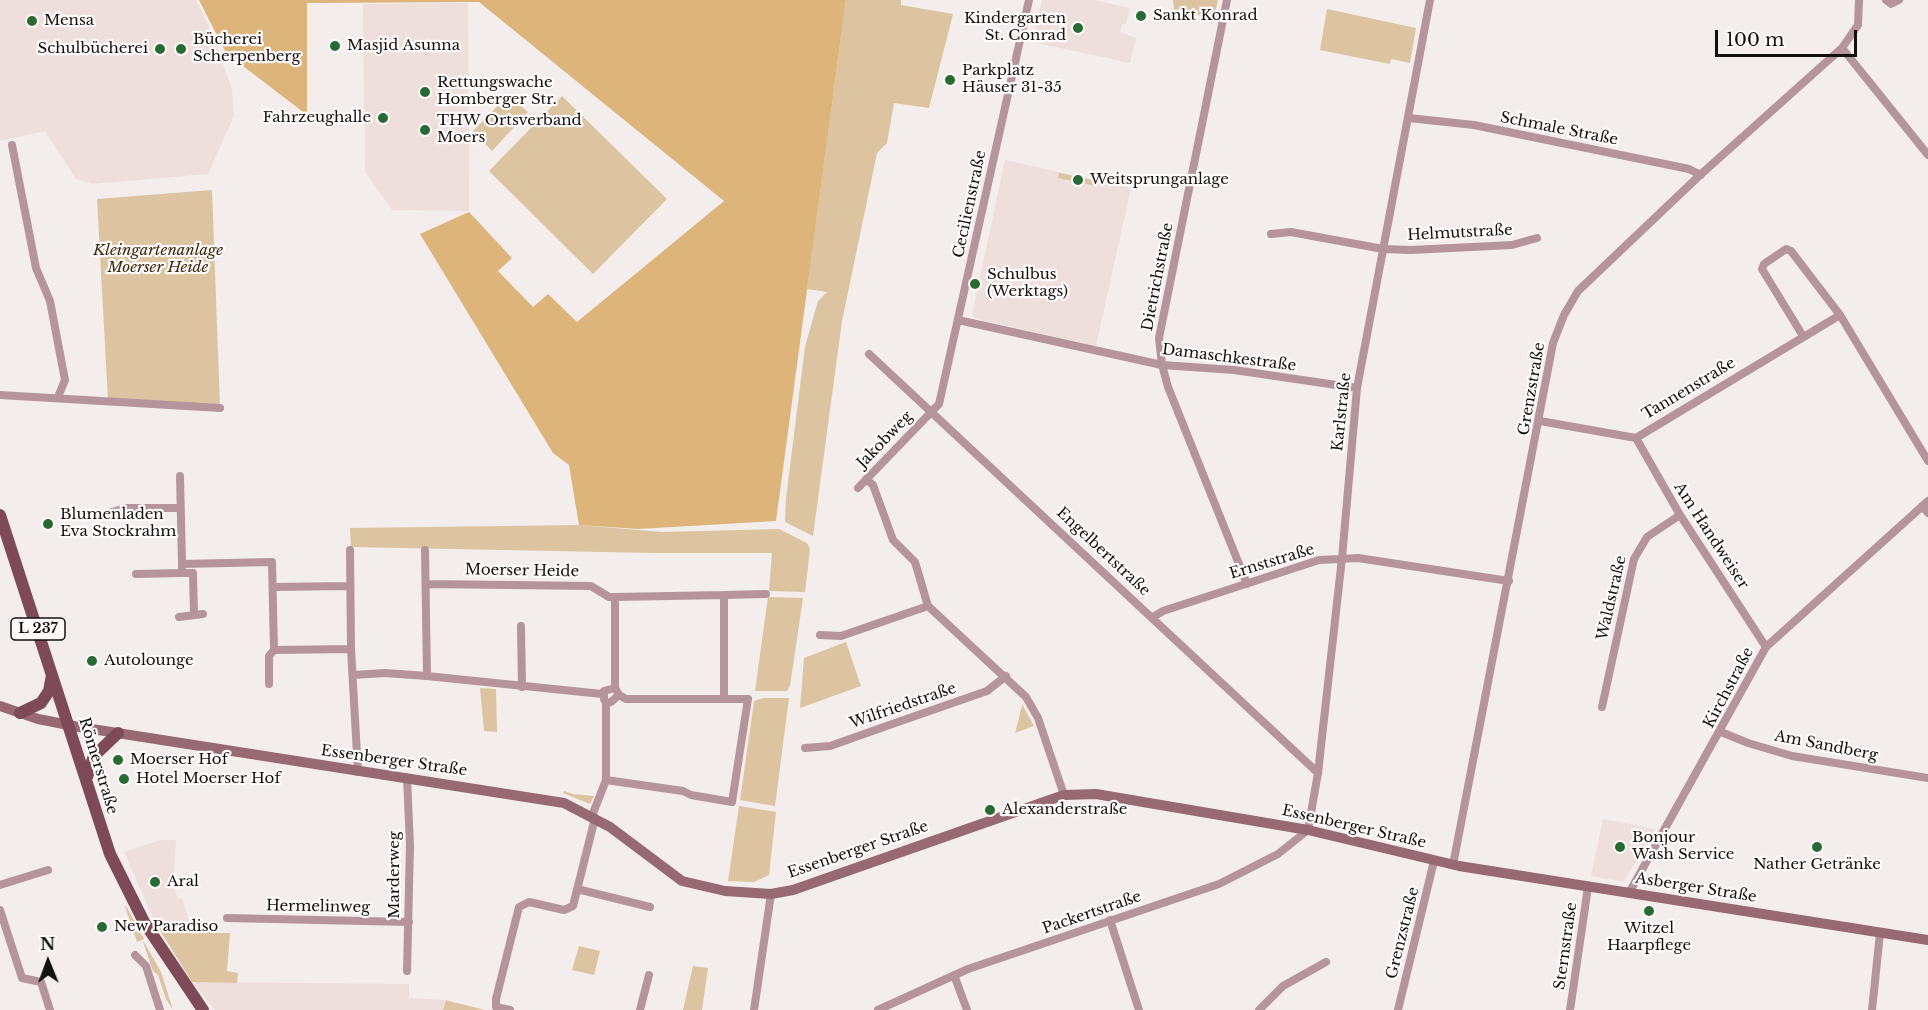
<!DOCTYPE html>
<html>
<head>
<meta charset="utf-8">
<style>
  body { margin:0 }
  #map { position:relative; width:1928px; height:1010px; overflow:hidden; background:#f3edec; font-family:"Libre Baskerville",serif }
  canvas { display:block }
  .north { position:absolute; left:18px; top:932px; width:60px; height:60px; -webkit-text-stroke:4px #fffbfb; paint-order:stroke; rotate:359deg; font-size:16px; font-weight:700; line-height:24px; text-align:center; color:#121110 }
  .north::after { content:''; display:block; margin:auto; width:21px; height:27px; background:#121110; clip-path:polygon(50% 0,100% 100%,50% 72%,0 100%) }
  .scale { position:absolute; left:1715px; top:30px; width:142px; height:27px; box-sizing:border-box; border:3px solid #121110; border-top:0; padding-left:8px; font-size:18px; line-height:21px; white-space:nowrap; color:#121110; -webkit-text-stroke:4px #fffbfb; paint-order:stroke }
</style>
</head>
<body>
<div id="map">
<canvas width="1928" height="1010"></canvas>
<div class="north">N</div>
<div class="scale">100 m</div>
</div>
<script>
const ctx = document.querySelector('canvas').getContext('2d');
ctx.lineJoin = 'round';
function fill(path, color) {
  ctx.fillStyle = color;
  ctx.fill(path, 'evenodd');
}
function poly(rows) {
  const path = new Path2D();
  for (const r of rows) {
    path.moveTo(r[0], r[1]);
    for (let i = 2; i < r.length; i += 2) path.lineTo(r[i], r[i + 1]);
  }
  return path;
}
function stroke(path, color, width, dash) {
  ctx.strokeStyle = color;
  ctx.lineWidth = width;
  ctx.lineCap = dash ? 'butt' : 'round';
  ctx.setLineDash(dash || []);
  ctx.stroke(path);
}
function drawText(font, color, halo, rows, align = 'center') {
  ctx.font = font + ' "Libre Baskerville",serif';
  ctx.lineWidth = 4.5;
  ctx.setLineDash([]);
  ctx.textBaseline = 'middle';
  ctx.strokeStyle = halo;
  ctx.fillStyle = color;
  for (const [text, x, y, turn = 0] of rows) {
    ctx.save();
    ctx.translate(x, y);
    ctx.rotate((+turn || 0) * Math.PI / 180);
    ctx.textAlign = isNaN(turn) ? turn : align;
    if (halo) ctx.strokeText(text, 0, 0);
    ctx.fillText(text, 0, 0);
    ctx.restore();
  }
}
const built = poly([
  [0,0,196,0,212,33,232,90,234,116,208,174,92,184,76,179,45,131,0,141],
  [1042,0,1094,0,1130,8,1126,24,1122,24,1120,32,1136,38,1130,63,1032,42],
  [468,3,469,211,392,210,365,172,363,4],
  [1005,160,1131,188,1096,346,977,319,972,315],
  [1603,819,1655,829,1624,882,1591,876],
  [161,840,176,840,173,886,178,899,182,898,190,924,156,924,124,852],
  [192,982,409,984,409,998,446,1000,443,1010,215,1010]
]);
const green = poly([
  [846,0,901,0,901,5,953,14,929,108,894,103,887,143,877,153,842,321,813,536,785,522,786,498,805,347,818,301,827,292,807,289],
  [1173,0,1218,0,1214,18,1174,10],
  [1327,9,1416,28,1410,63,1391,59,1390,64,1320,50],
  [508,95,528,112,492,151,473,131],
  [562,96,667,199,593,274,489,171],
  [1059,173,1097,181,1096,186,1058,178],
  [212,190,220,406,108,400,97,199],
  [579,525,662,532,779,529,807,543,810,549,805,592,769,591,772,553,654,553,351,547,350,528],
  [768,597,803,598,790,686,787,691,755,691],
  [846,642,861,686,800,708,804,658],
  [480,688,496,689,497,732,484,731],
  [763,698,789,698,775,806,740,800,754,701],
  [1022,704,1034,726,1015,733,1022,706],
  [564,791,573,794,594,796,590,804,563,793],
  [739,806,776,812,769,875,754,882,728,881],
  [125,906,126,906,144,939,137,942],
  [156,924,217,924,217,933,230,933,227,971,238,973,237,983,192,982],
  [143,942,144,942,161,972,173,1010,166,999,158,975,153,971],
  [579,946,600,951,594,975,572,970],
  [693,966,708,968,702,1010,683,1010],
  [446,1000,449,1001,485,1010,443,1010]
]);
const forest = poly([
  [199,0,846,0,776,521,638,529,579,525,569,465,553,453,420,234,469,212,512,258,498,271,533,307,548,294,577,322,724,201,479,2,307,3,307,115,226,53]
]);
const street = poly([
  [1227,0,1159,338,1162,365,1168,387,1247,584],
  [1886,0,1891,4,1899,0],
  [1842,48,1928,155],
  [1409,118,1474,125,1689,169,1701,175],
  [12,145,36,268,50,301,65,380,58,397],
  [1271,234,1291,232,1383,249,1411,250,1512,245,1537,238],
  [958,320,1162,365,1234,370,1357,388],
  [1803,336,1762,269,1764,264,1786,249,1791,251,1840,315,1928,461],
  [869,354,1318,773],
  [0,395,220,408],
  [1540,421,1636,438,1840,315],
  [1636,438,1680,515,1766,647],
  [180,476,182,564,272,562,274,650,351,649],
  [866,479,873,485,893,540,915,562,928,606],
  [858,488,939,404,1029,0],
  [1922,506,1928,513],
  [100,516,125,508,179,508],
  [350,550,351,649,358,772],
  [425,550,427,676],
  [182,573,193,573,194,615],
  [136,574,182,573,182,564],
  [426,584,591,586,609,597,615,597],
  [273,587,350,586],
  [724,595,766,594],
  [179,617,203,614],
  [1153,617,1163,611,1319,560,1358,558,1509,581],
  [521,626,522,687],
  [820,635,841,636,928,606,1026,697,1038,718,1064,795],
  [353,675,385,673,427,676,602,694],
  [269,684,269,656,274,650],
  [615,688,604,691,604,699,606,703,611,702,619,695],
  [1602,707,1634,559,1647,537,1680,515],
  [1721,732,1748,743,1792,756,1928,778],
  [805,748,830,746,898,722,987,691,1006,676],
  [407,778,410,845,407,971],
  [606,780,683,791,691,795,732,802,748,699,626,699,619,695,615,688,615,597,724,595,724,698],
  [592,816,606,780,606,703],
  [1453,865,1553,343,1564,315,1578,291,1699,176,1842,48,1858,25,1859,0],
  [0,885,48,870],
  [577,889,650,907],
  [1629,893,1766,647,1928,501],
  [0,910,22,978,41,982,50,1010],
  [227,918,409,922],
  [1110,920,1139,1010],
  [135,955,146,966,160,1010],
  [954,975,967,1010],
  [510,1010,496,1007,496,999,519,907,529,902,564,910,573,906,595,818],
  [640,1010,649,975],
  [754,1010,771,894],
  [878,1010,968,969,1219,884,1278,854,1308,830,1318,773,1342,558,1357,388,1430,0],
  [1259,1010,1283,986,1326,962],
  [1398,1010,1434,861],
  [1570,1010,1588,887],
  [1872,1010,1880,933]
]);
const secondary = poly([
  [0,706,38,719,79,727,564,803,610,827,682,881,725,891,771,894,793,890,1064,795,1096,794,1308,830,1459,866,1928,940]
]);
const primary = poly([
  [0,515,110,854,144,922,203,1010],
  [20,713,41,703,49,691,52,675],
  [87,777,94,756,118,733]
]);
const markers = [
  [1141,16,6,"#286a34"],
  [32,21,6,"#286a34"],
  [1078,28,6,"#286a34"],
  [335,46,6,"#286a34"],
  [160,49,6,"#286a34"],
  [181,49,6,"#286a34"],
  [950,80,6,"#286a34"],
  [425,92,6,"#286a34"],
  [383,118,6,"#286a34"],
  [425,130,6,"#286a34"],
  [1078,180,6,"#286a34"],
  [975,284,6,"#286a34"],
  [48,524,6,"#286a34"],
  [92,661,6,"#286a34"],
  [118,760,6,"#286a34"],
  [124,779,6,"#286a34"],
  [990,810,6,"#286a34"],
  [1620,847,6,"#286a34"],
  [1817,847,6,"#286a34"],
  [155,882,6,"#286a34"],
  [1649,911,6,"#286a34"],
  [102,927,6,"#286a34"]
];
const shields = [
  [38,629,54]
];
const shieldNames = [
  ["L 237",38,629]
];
const poiNames = [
  ["Sankt Konrad",1153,16],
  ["Kindergarten",1066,19,"right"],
  ["St. Conrad",1066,36,"right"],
  ["Mensa",44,21],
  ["Bücherei",193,40],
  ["Scherpenberg",193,57],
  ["Masjid Asunna",347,46],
  ["Schulbücherei",148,49,"right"],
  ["Parkplatz",962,71],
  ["Häuser 31-35",962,88],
  ["Rettungswache",437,83],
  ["Homberger Str.",437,100],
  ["Fahrzeughalle",371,118,"right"],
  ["THW Ortsverband",437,121],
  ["Moers",437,138],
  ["Weitsprunganlage",1090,180],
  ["Schulbus",987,275],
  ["(Werktags)",987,292],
  ["Blumenladen",60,515],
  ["Eva Stockrahm",60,532],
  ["Autolounge",104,661],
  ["Moerser Hof",130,760],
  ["Hotel Moerser Hof",136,779],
  ["Alexanderstraße",1002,810],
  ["Bonjour",1632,838],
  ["Wash Service",1632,855],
  ["Nather Getränke",1817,865,"center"],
  ["Aral",167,882],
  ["New Paradiso",114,927],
  ["Witzel",1649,929,"center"],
  ["Haarpflege",1649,946,"center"]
];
const streetNames = [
  ["Schmale Straße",1559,129,11],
  ["Cecilienstraße",970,204,-78],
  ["Helmutstraße",1460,233,-3],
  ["Dietrichstraße",1158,277,-79],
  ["Damaschkestraße",1229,358,7],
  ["Grenzstraße",1532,389,-80],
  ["Tannenstraße",1689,389,-31],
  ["Karlstraße",1342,412,-84],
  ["Jakobweg",885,440,-46],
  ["Am Handweiser",1711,536,57],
  ["Engelbertstraße",1103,552,43],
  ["Ernststraße",1272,562,-17],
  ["Moerser Heide",522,571,1],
  ["Waldstraße",1612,598,-77],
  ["Kirchstraße",1729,688,-62],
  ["Wilfriedstraße",903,706,-19],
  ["Am Sandberg",1826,746,11],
  ["Essenberger Straße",394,761,8],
  ["Römerstraße",98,766,73],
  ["Essenberger Straße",1354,827,13],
  ["Essenberger Straße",858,850,-19],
  ["Marderweg",395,875,-90],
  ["Asberger Straße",1696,888,9],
  ["Hermelinweg",318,907,1],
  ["Packertstraße",1092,913,-19],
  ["Grenzstraße",1403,933,-76],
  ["Sternstraße",1566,946,-82]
];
const parkNames = [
  ["Kleingartenanlage",158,251],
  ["Moerser Heide",158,268]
];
fill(built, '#eedfdd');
fill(green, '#dcc4a1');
fill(forest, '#ddb57b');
stroke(street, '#b5949b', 8);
stroke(secondary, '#966973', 10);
stroke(primary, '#7f4a57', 12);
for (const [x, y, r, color] of markers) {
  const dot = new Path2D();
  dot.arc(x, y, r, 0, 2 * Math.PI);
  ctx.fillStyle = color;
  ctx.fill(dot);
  stroke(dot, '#fffbfb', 2);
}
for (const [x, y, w] of shields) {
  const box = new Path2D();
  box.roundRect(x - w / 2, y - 11, w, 22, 4.5);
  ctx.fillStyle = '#fffbfb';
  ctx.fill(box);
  stroke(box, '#121110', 1.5);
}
drawText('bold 14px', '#121110', null, shieldNames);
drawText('15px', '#121110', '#fffbfb', poiNames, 'left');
drawText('15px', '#121110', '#fffbfb', streetNames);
drawText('italic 15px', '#38270c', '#fffbfb', parkNames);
</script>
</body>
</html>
